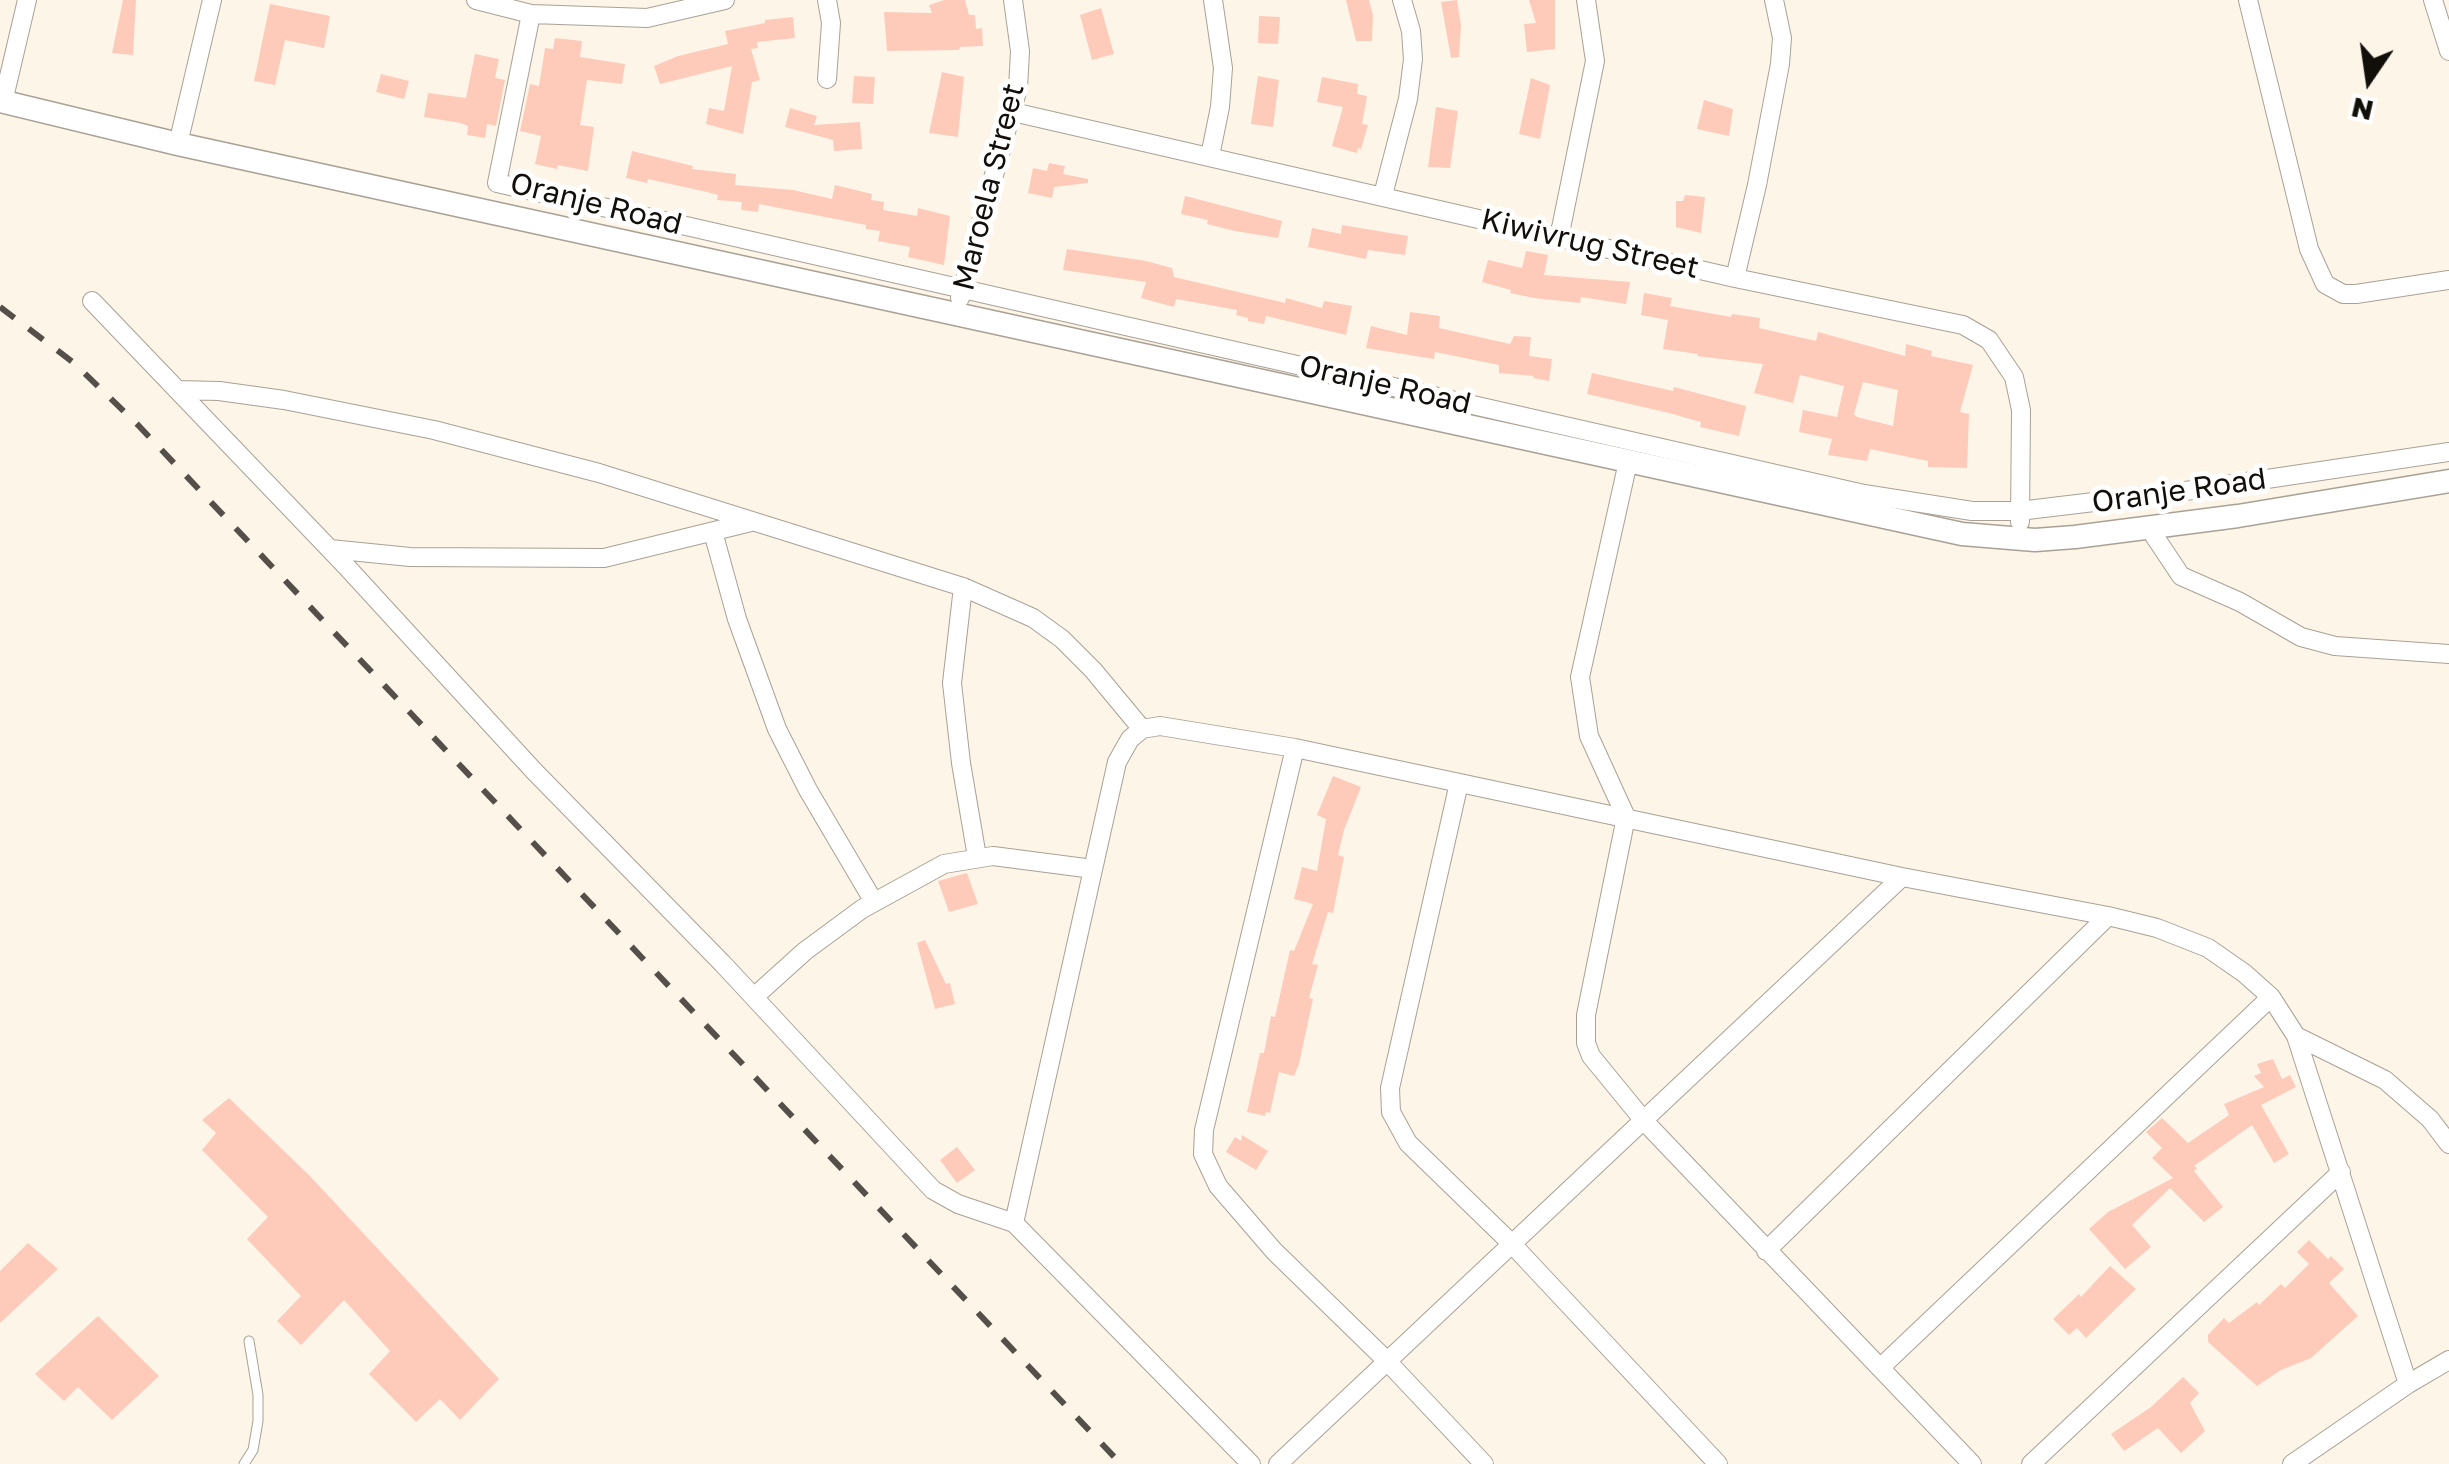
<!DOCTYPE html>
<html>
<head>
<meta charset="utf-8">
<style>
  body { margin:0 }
  #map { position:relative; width:2449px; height:1464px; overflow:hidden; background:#fdf5e8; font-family:"Golos Text",sans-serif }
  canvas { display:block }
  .north { position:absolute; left:2319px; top:30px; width:100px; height:100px; -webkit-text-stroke:8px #fff; paint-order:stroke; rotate:193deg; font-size:28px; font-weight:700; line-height:40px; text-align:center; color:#120f0b }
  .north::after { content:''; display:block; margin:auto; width:35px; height:45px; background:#120f0b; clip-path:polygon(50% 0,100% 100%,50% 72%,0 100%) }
</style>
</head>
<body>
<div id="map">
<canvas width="2449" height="1464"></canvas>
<div class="north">N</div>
</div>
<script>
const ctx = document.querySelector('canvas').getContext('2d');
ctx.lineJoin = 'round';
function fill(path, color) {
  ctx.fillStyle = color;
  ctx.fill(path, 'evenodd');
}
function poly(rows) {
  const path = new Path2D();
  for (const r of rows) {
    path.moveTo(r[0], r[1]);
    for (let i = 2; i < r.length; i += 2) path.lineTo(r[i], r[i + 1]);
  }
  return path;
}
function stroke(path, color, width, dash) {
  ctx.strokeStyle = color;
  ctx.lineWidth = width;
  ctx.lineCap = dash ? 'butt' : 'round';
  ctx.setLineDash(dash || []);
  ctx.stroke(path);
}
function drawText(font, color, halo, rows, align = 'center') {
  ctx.font = font + ' "Golos Text",sans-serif';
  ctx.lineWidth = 10;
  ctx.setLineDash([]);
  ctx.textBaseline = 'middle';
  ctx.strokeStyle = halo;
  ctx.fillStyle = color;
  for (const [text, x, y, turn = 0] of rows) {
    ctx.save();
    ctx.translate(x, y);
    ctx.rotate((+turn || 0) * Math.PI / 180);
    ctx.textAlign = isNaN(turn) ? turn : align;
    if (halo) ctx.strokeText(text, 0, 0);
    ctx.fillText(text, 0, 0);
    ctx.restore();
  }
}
const building = poly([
  [123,0,136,0,133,55,112,53],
  [944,0,965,0,969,15,975,15,976,29,982,28,983,46,960,47,959,50,887,51,884,12,932,13,929,5],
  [1346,0,1369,0,1373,15,1372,41,1356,41],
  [1457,0,1461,25,1459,57,1451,58,1441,2],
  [1529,0,1555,0,1555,49,1527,52,1524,24,1536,23],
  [270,4,330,16,324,48,285,40,275,85,254,81],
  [1101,8,1114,54,1092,60,1080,15],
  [1259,16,1280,17,1278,44,1258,43],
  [793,17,795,38,757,42,758,48,751,49,760,80,752,82,743,134,706,124,709,108,724,111,732,66,660,84,654,66,678,56,728,44,725,31,765,23,765,20],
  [555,38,582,41,580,57,625,64,622,84,587,80,580,125,594,127,588,171,558,165,557,169,535,164,541,136,520,131,530,84,539,86,545,48,553,49],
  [475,54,499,59,495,78,505,80,496,126,487,124,485,138,467,135,468,126,461,123,424,117,428,93,466,98],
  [942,72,964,77,958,137,929,133],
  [381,74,409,81,404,99,376,92],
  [854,76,875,77,873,104,852,103],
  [1258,76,1279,80,1273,127,1251,124],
  [1322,77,1358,84,1357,94,1367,96,1362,124,1368,125,1361,149,1358,148,1357,153,1332,146,1343,107,1317,102],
  [1531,78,1550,85,1540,139,1519,134],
  [1704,100,1733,109,1729,136,1697,129],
  [1436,107,1458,111,1450,168,1428,167],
  [790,108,817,116,814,125,860,122,862,149,834,151,833,140,785,127],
  [632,151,693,166,692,169,736,174,735,185,793,190,832,199,835,185,872,194,871,200,884,202,883,210,917,216,918,208,950,216,944,265,908,257,910,247,878,241,880,231,866,229,866,225,759,204,758,212,741,210,742,202,717,200,718,195,707,192,648,179,647,183,626,178],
  [1049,163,1065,166,1063,174,1088,179,1088,183,1054,187,1052,198,1028,193,1033,168,1047,171],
  [1685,195,1705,197,1701,233,1676,227,1676,201,1683,201],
  [1185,196,1282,221,1278,238,1235,231,1207,224,1208,220,1181,214],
  [1342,225,1408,236,1405,255,1368,250,1366,259,1308,247,1312,228,1341,234],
  [1067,249,1146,261,1172,268,1174,277,1285,303,1286,298,1322,308,1324,301,1352,306,1346,335,1266,316,1264,324,1248,321,1248,318,1236,315,1237,310,1176,299,1174,307,1141,298,1146,282,1063,270],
  [1526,251,1548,255,1544,275,1630,282,1626,304,1581,297,1580,303,1534,298,1510,293,1511,290,1482,282,1488,260,1522,268],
  [1644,293,1672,298,1670,306,1731,317,1732,314,1760,318,1759,328,1816,341,1818,332,1905,356,1906,344,1932,351,1931,356,1973,365,1960,412,1969,414,1967,468,1928,467,1928,461,1870,449,1867,461,1828,455,1832,439,1799,432,1803,410,1837,417,1844,386,1800,375,1793,403,1754,393,1763,364,1697,356,1698,354,1663,349,1668,320,1641,315],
  [1863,382,1898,390,1893,426,1857,417,1854,414],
  [1410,312,1440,316,1439,328,1510,344,1514,336,1531,337,1529,356,1552,359,1549,381,1533,378,1534,376,1499,373,1499,365,1435,352,1434,359,1366,348,1371,326,1407,335],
  [1592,373,1673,391,1674,387,1746,406,1739,436,1700,427,1701,422,1669,413,1587,394],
  [1333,776,1361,787,1344,830,1338,855,1344,857,1333,913,1328,912,1312,964,1318,965,1309,998,1313,999,1299,1064,1294,1076,1279,1072,1270,1113,1266,1112,1265,1116,1247,1112,1260,1053,1264,1053,1271,1016,1275,1017,1290,950,1294,951,1313,904,1294,899,1302,867,1317,871,1326,819,1317,815],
  [967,873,978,904,949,912,938,881],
  [925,940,946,984,950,983,955,1004,935,1009,917,943],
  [2273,1059,2282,1079,2290,1075,2296,1087,2261,1105,2289,1154,2274,1163,2252,1125,2194,1166,2197,1168,2194,1171,2223,1207,2204,1222,2170,1188,2132,1225,2151,1247,2125,1269,2089,1229,2108,1212,2173,1178,2152,1158,2162,1148,2146,1132,2162,1118,2188,1143,2229,1115,2224,1104,2264,1087,2254,1076,2261,1073,2257,1064],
  [229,1098,310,1176,499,1379,460,1420,440,1399,416,1422,369,1374,390,1351,344,1300,301,1345,277,1321,301,1296,247,1239,268,1217,202,1150,216,1133,202,1120],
  [1242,1135,1268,1151,1256,1170,1226,1152,1235,1137,1241,1141],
  [957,1147,975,1170,957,1183,940,1160],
  [2309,1240,2328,1259,2331,1256,2344,1269,2329,1283,2358,1316,2311,1358,2281,1370,2257,1386,2208,1342,2208,1335,2224,1318,2229,1323,2257,1302,2259,1305,2281,1284,2285,1288,2309,1264,2297,1252],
  [28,1243,58,1269,0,1323,0,1271],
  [2110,1266,2136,1289,2086,1338,2077,1328,2069,1335,2053,1319,2079,1294,2081,1297],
  [98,1316,159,1376,112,1420,78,1387,64,1401,35,1374],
  [2183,1377,2199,1393,2190,1403,2205,1431,2181,1453,2158,1428,2124,1451,2111,1434,2151,1407]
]);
const service = poly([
  [244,1464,253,1450,258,1421,258,1395,249,1341]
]);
const minor = poly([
  [476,0,531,14,647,18,725,0],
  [827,0,831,23,827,79],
  [2248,0,2309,249,2325,284,2343,294,2356,294,2449,280],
  [2433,0,2449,51],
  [531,14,497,183,963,289,1864,494,1972,511,2019,511,2193,490,2449,452],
  [3,102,27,0],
  [1013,112,1735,278,1963,325,1989,340,2014,377,2021,410,2020,522],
  [178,144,212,0],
  [1210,156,1220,107,1223,68,1213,0],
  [1383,195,1408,99,1413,59,1411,31,1402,0],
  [1559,238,1595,61,1586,0],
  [1735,278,1757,185,1780,64,1782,38,1774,0],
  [960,298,1018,88,1020,51,1013,0],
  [92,301,345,565,534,771,723,964,933,1190,958,1204,1014,1223],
  [177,390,219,391,284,400,434,430,599,473,963,587,1033,618,1062,639,1093,670,1142,729],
  [1628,462,1580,677,1589,736,1626,817,1586,1015,1586,1043,1591,1056,1645,1122,1972,1464],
  [2149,528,2181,576,2240,602,2301,637,2335,646,2449,654],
  [713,532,737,619,777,729,808,790,874,902],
  [330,549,410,557,604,558,751,522],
  [963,587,952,683,961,763,977,857],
  [1295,748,1204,1130,1203,1154,1218,1186,1274,1251,1386,1360,1484,1464],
  [1459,783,1390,1088,1391,1112,1408,1143,1511,1243,1718,1464],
  [754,997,805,951,862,909,944,864,993,856,1093,869],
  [2296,1036,2385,1080,2430,1119,2449,1144],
  [1766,1251,2108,916],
  [1880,1368,2271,997],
  [1251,1464,1014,1223,1117,762,1130,739,1142,729,1160,726,1295,748,1902,877,2108,916,2157,928,2208,948,2244,973,2271,997,2296,1036,2408,1384],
  [1278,1464,1902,877],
  [2031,1464,2341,1172],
  [2292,1464,2408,1384,2449,1360]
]);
const tertiary = poly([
  [0,101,178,144,1962,534,2035,540,2075,537,2238,516,2449,481]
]);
const rail = poly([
  [0,307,74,363,138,425,1121,1464]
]);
const streetNames = [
  ["Maroela Street",989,187,-76],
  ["Oranje Road",596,204,14],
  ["Kiwivrug Street",1590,244,13],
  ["Oranje Road",1385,385,13],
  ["Oranje Road",2179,491,-8]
];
fill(building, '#fecbbb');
stroke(service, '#a9a196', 11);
stroke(minor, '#a9a196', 20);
stroke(tertiary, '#a9a196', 25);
stroke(service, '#fff', 9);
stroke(minor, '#fff', 18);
stroke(tertiary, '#fff', 22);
stroke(rail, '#545049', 6, [18, 18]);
drawText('30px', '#120f0b', '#fff', streetNames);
</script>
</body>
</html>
